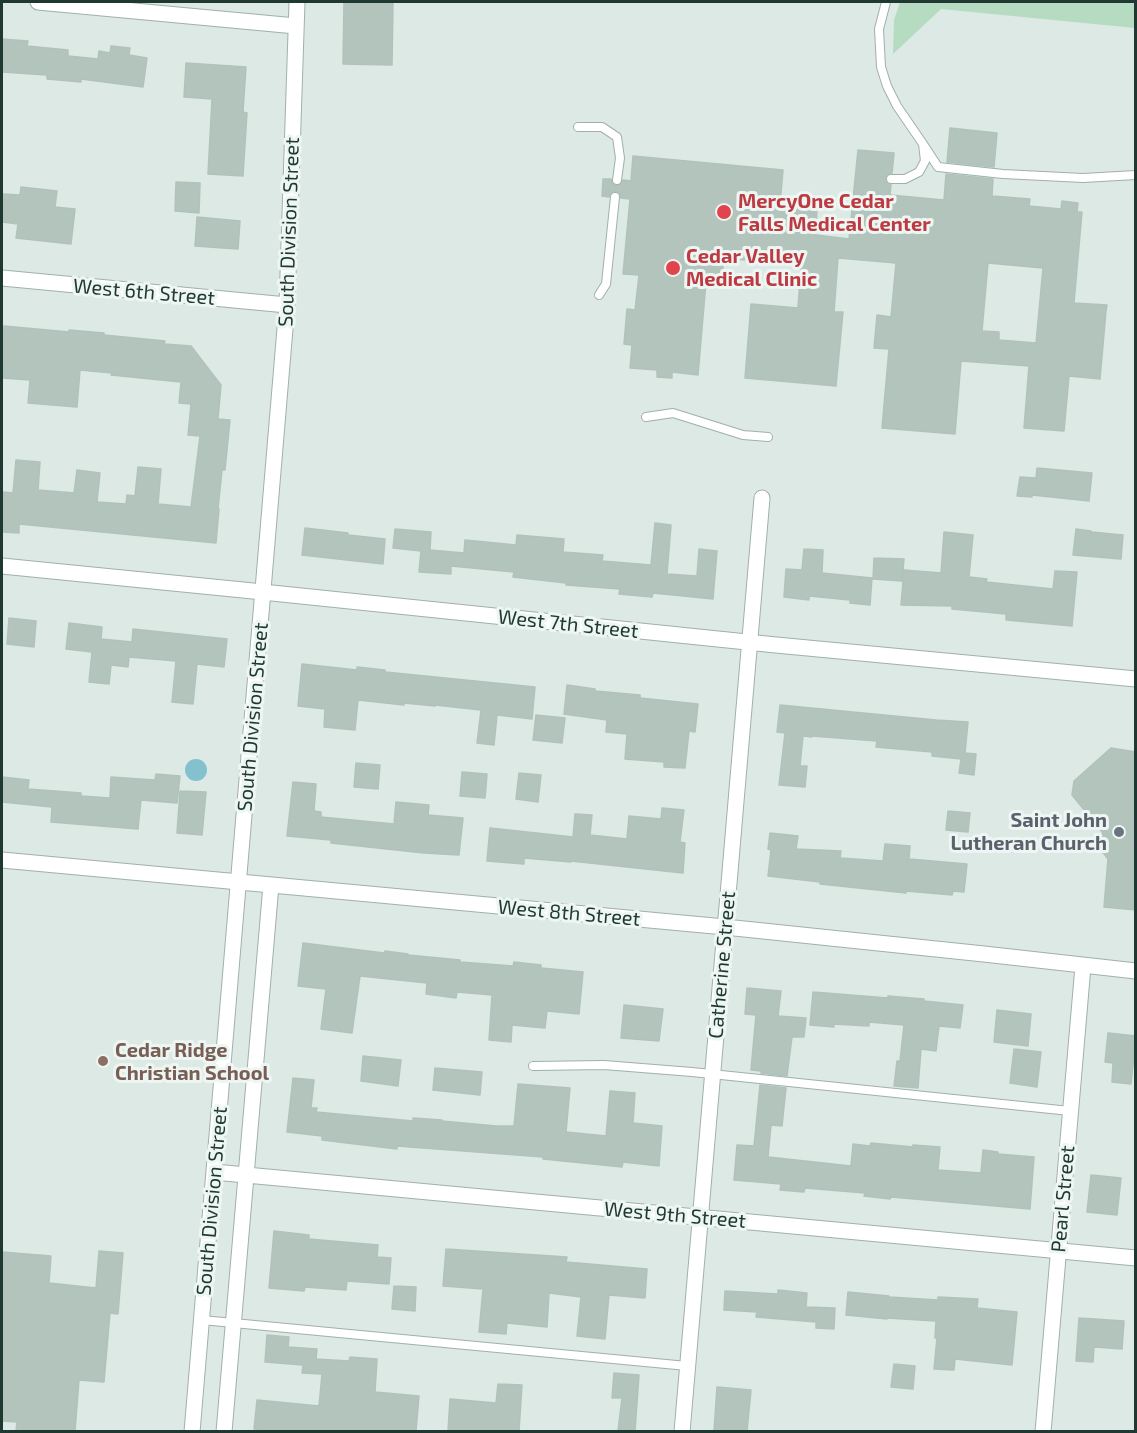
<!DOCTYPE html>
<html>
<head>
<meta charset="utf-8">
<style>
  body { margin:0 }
  #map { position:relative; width:1137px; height:1433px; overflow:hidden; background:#dde9e4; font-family:"Exo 2",sans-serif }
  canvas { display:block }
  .frame { position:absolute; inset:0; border:3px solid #1f3832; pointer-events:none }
</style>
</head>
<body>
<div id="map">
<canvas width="1137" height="1433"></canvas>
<div class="frame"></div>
</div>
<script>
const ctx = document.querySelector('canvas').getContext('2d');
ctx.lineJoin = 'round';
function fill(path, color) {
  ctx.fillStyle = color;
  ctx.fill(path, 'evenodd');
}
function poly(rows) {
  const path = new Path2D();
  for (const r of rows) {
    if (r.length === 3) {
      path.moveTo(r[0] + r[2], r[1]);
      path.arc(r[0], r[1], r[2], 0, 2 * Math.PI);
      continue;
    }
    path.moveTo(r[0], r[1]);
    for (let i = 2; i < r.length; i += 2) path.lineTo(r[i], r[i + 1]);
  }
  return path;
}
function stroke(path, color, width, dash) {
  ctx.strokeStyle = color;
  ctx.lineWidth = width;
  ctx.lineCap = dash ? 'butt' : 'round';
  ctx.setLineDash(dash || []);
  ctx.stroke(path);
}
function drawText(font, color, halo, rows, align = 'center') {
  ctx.font = font + ' "Exo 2",sans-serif';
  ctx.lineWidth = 6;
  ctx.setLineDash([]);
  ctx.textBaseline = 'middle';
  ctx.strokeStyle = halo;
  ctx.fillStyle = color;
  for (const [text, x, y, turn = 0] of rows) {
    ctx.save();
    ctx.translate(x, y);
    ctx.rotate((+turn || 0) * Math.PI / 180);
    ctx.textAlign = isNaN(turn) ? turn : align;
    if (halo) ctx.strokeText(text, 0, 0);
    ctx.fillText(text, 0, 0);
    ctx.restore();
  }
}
const green = poly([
  [900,2,1135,2,1135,28,941,9,893,54,894,20]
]);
const water = poly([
  [196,770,11]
]);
const building = poly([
  [344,2,393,2,392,65,343,64,344,2],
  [2,39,28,41,27,46,68,50,68,56,98,59,99,51,110,53,111,46,130,48,129,55,147,58,143,87,81,79,81,82,47,79,47,75,2,72,2,39],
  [186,63,246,67,243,112,247,113,243,176,208,174,212,99,184,97,186,63],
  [950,128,997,133,994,167,947,162,950,128],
  [858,150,894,153,892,173,888,174,885,178,886,182,891,185,890,195,944,200,946,174,993,179,992,196,1030,199,1029,206,1061,209,1062,201,1078,203,1077,212,1082,212,1074,303,1107,305,1106,311,1100,379,1069,376,1064,431,1024,428,1029,366,961,361,955,434,882,428,889,349,874,348,877,315,891,317,896,263,838,258,834,312,843,312,836,386,745,378,751,304,798,308,801,265,724,258,721,284,706,282,698,375,672,372,672,378,657,377,657,370,630,368,632,345,624,344,627,309,635,310,639,275,623,274,630,199,621,198,619,193,615,191,611,193,609,197,602,196,603,179,611,179,613,184,617,186,621,184,623,180,631,181,633,156,783,170,780,204,817,208,816,235,849,239,858,150],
  [988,263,1043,268,1036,343,999,340,999,332,982,331,988,263],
  [176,182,200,183,199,213,175,211,176,182],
  [21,187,57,191,55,207,75,209,71,244,16,238,18,224,2,222,2,194,20,195,21,187],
  [197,217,240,221,238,249,195,246,197,217],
  [4,326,69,332,69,330,104,333,104,335,165,341,164,344,191,346,221,385,218,419,230,420,225,470,222,470,218,509,219,509,216,543,19,524,19,533,2,532,2,492,13,493,16,460,40,462,38,490,74,493,77,470,100,473,97,502,126,504,127,495,135,496,138,467,161,469,158,504,191,507,200,436,188,435,191,404,179,403,181,382,111,375,112,373,80,370,77,407,28,403,30,380,2,378,2,350,4,326],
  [1037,468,1092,473,1089,501,1032,495,1032,497,1017,496,1020,477,1036,478,1037,468],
  [655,523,671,525,667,574,697,576,699,549,717,551,713,599,653,593,652,597,619,594,620,589,566,585,566,583,513,577,514,572,451,566,451,574,419,572,421,551,393,548,395,529,431,532,430,550,464,553,465,540,516,545,517,535,564,539,563,552,603,555,602,561,651,565,655,523],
  [305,528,348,533,348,535,385,539,383,564,302,555,305,528],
  [1076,529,1091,531,1091,532,1123,535,1121,559,1073,555,1076,529],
  [944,532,973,535,969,577,987,579,986,582,1005,584,1053,589,1055,571,1077,572,1072,626,1006,620,1006,614,952,609,952,606,901,605,904,570,941,573,944,532],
  [804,549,823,550,822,573,872,578,870,605,850,603,850,600,809,596,809,600,784,597,786,569,802,570,804,549],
  [874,558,904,559,902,581,873,579,874,558],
  [9,618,36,621,34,647,7,644,9,618],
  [69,623,102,627,101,639,132,642,133,629,227,639,224,667,197,664,193,704,172,702,176,661,129,657,128,667,111,665,109,684,89,682,92,652,66,649,69,623],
  [302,664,357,670,357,667,385,670,385,672,535,687,532,719,497,715,494,745,477,743,481,710,435,705,435,706,404,703,404,705,358,700,355,730,324,727,325,709,298,706,302,664],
  [567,685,595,689,595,691,640,695,640,698,698,704,695,732,689,731,685,768,664,767,664,762,625,759,627,734,606,732,607,720,564,714,567,685],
  [780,705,936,720,968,722,965,753,976,754,974,775,959,773,961,759,932,756,932,752,876,747,877,741,812,736,812,737,803,736,800,766,807,766,805,787,779,785,785,733,777,732,780,705],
  [536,715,565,718,562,743,533,740,536,715],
  [1111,748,1136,752,1136,910,1104,907,1108,859,1094,841,1103,833,1072,795,1074,781,1111,748],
  [356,763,380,765,378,789,354,787,356,763],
  [462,772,487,774,485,798,460,796,462,772],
  [519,773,541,775,538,802,516,799,519,773],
  [156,774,180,776,177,803,141,800,138,829,51,822,52,807,2,802,2,777,29,780,28,789,81,793,81,796,110,798,111,777,155,780,156,774],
  [293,782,316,784,314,811,321,812,321,817,394,824,396,802,429,805,428,815,463,818,459,855,424,853,331,843,331,840,287,836,293,782],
  [180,791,206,792,202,835,177,833,180,791],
  [662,808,684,810,680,842,685,843,683,873,571,861,571,862,524,858,524,864,487,861,490,828,573,837,575,814,592,815,590,835,627,839,629,816,661,819,662,808],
  [948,811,970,813,968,832,946,830,948,811],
  [770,833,798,836,796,849,841,851,840,858,883,861,885,844,910,846,909,859,967,864,964,892,953,891,952,895,906,891,906,893,820,884,820,882,768,876,771,850,768,849,770,833],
  [303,943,384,953,385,951,408,954,408,955,460,960,460,962,513,966,514,962,541,965,541,968,583,972,579,1014,547,1011,545,1028,512,1025,511,1042,489,1040,492,995,457,992,456,998,426,994,427,983,360,976,352,1033,321,1029,326,989,298,986,303,943],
  [747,988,781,991,778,1016,806,1018,804,1037,792,1037,787,1076,761,1073,761,1071,751,1070,756,1015,745,1014,747,988],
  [813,992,888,998,888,996,924,999,924,1001,963,1005,960,1028,939,1026,936,1051,921,1049,918,1088,894,1086,897,1061,900,1061,904,1025,869,1022,869,1026,834,1024,834,1027,810,1025,813,992],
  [624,1005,663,1009,659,1041,621,1038,624,1005],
  [997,1010,1031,1014,1028,1046,994,1042,997,1010],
  [1108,1033,1136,1036,1131,1084,1112,1082,1113,1063,1105,1062,1108,1033],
  [1014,1049,1041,1052,1037,1087,1010,1083,1014,1049],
  [363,1056,401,1060,398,1086,361,1081,363,1056],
  [435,1068,482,1072,480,1095,433,1090,435,1068],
  [293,1078,314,1080,311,1108,317,1108,316,1112,413,1121,413,1118,442,1120,442,1121,496,1126,514,1126,518,1084,570,1088,566,1132,606,1136,610,1091,635,1093,633,1123,662,1126,659,1166,623,1162,622,1167,543,1159,543,1157,397,1146,397,1149,322,1140,322,1136,287,1132,293,1078],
  [760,1085,786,1088,782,1126,771,1125,768,1157,851,1166,853,1144,870,1146,871,1143,913,1147,913,1145,940,1147,938,1170,981,1173,983,1150,998,1152,998,1154,1034,1157,1030,1209,891,1197,890,1199,864,1196,865,1193,805,1188,804,1192,780,1190,781,1184,734,1180,737,1145,754,1146,760,1085],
  [1091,1175,1121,1178,1117,1215,1087,1212,1091,1175],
  [274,1231,309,1235,309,1239,378,1245,377,1257,391,1258,389,1284,347,1281,346,1290,305,1287,304,1291,269,1288,274,1231],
  [446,1249,567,1257,566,1262,647,1269,645,1298,609,1295,605,1339,577,1336,581,1297,549,1293,547,1327,507,1323,506,1334,479,1332,483,1289,443,1286,446,1249],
  [99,1251,123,1253,118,1314,110,1313,104,1382,79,1380,75,1431,16,1431,17,1422,2,1421,2,1252,51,1256,49,1283,96,1288,99,1251],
  [394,1286,416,1287,415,1311,392,1309,394,1286],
  [778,1290,807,1293,806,1307,835,1308,834,1329,816,1328,816,1322,756,1317,757,1312,724,1310,725,1291,778,1294,778,1290],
  [848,1292,889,1296,889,1297,938,1300,938,1297,978,1299,977,1308,1017,1312,1012,1365,955,1359,954,1370,934,1369,937,1338,935,1338,936,1321,887,1318,887,1319,846,1315,848,1292],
  [1079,1318,1124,1321,1122,1349,1094,1347,1093,1362,1076,1361,1079,1318],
  [267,1335,289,1337,288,1347,317,1349,316,1359,349,1361,350,1357,377,1359,375,1392,419,1396,416,1431,277,1431,254,1429,257,1400,319,1406,322,1374,302,1373,303,1365,265,1362,267,1335],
  [894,1364,915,1366,913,1389,891,1387,894,1364],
  [614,1373,639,1375,635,1431,618,1431,622,1398,612,1398,614,1373],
  [498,1384,522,1385,519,1431,448,1431,450,1399,496,1403,498,1384],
  [717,1387,751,1390,747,1431,714,1431,717,1387]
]);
const lane = poly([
  [886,2,879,29,881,67,887,86,897,106,923,144,925,161,919,172,905,179,891,179],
  [578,127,602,127,617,137,620,158,617,180],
  [923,144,938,167,1003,174,1083,178,1136,175],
  [599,295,606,284,615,197],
  [646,417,673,413,743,435,768,437],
  [533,1066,604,1065,692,1072,1070,1111],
  [202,1320,687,1366]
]);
const street = poly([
  [38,2,296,26],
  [2,278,287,305],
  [2,566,243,590,776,645,1136,679],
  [2,860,725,927,984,954,1136,971],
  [214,1172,1136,1258],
  [192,1432,287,305,297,2],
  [224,1432,271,885],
  [682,1432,762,498],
  [1043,1432,1083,966]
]);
const markers = [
  [724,212,8,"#e0444e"],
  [673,268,8,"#e0444e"],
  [1119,832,6,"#6b7280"],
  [103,1061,6,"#8d6e63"]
];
const healthNames = [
  ["MercyOne Cedar",738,201],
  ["Falls Medical Center",738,224],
  ["Cedar Valley",686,256],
  ["Medical Clinic",686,279]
];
const streetNames = [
  ["South Division Street",289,232,-88],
  ["West 6th Street",144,292,5],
  ["West 7th Street",568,624,6],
  ["South Division Street",253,717,-85],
  ["West 8th Street",569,913,5],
  ["Catherine Street",722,965,-85],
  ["Pearl Street",1063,1199,-85],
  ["South Division Street",212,1201,-85],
  ["West 9th Street",675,1215,5]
];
const worshipNames = [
  ["Saint John",1107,820],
  ["Lutheran Church",1107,843]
];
const educationNames = [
  ["Cedar Ridge",115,1050],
  ["Christian School",115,1073]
];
fill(green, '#b5dbc1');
fill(water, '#84c1cf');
fill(building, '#b3c4bd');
stroke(building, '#b0c3bb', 1.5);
stroke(lane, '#a0b0ab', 10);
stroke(street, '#a0b0ab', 17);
stroke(lane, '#fff', 8);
stroke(street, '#fff', 15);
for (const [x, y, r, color] of markers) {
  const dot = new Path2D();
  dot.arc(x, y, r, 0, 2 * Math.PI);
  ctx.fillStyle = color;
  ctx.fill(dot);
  stroke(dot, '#edf6f2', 2);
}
drawText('bold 20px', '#be3a42', '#edf6f2', healthNames, 'left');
drawText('20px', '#1f3832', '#edf6f2', streetNames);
drawText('bold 20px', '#5b616d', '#edf6f2', worshipNames, 'right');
drawText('bold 20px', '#785e54', '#edf6f2', educationNames, 'left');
</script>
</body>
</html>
